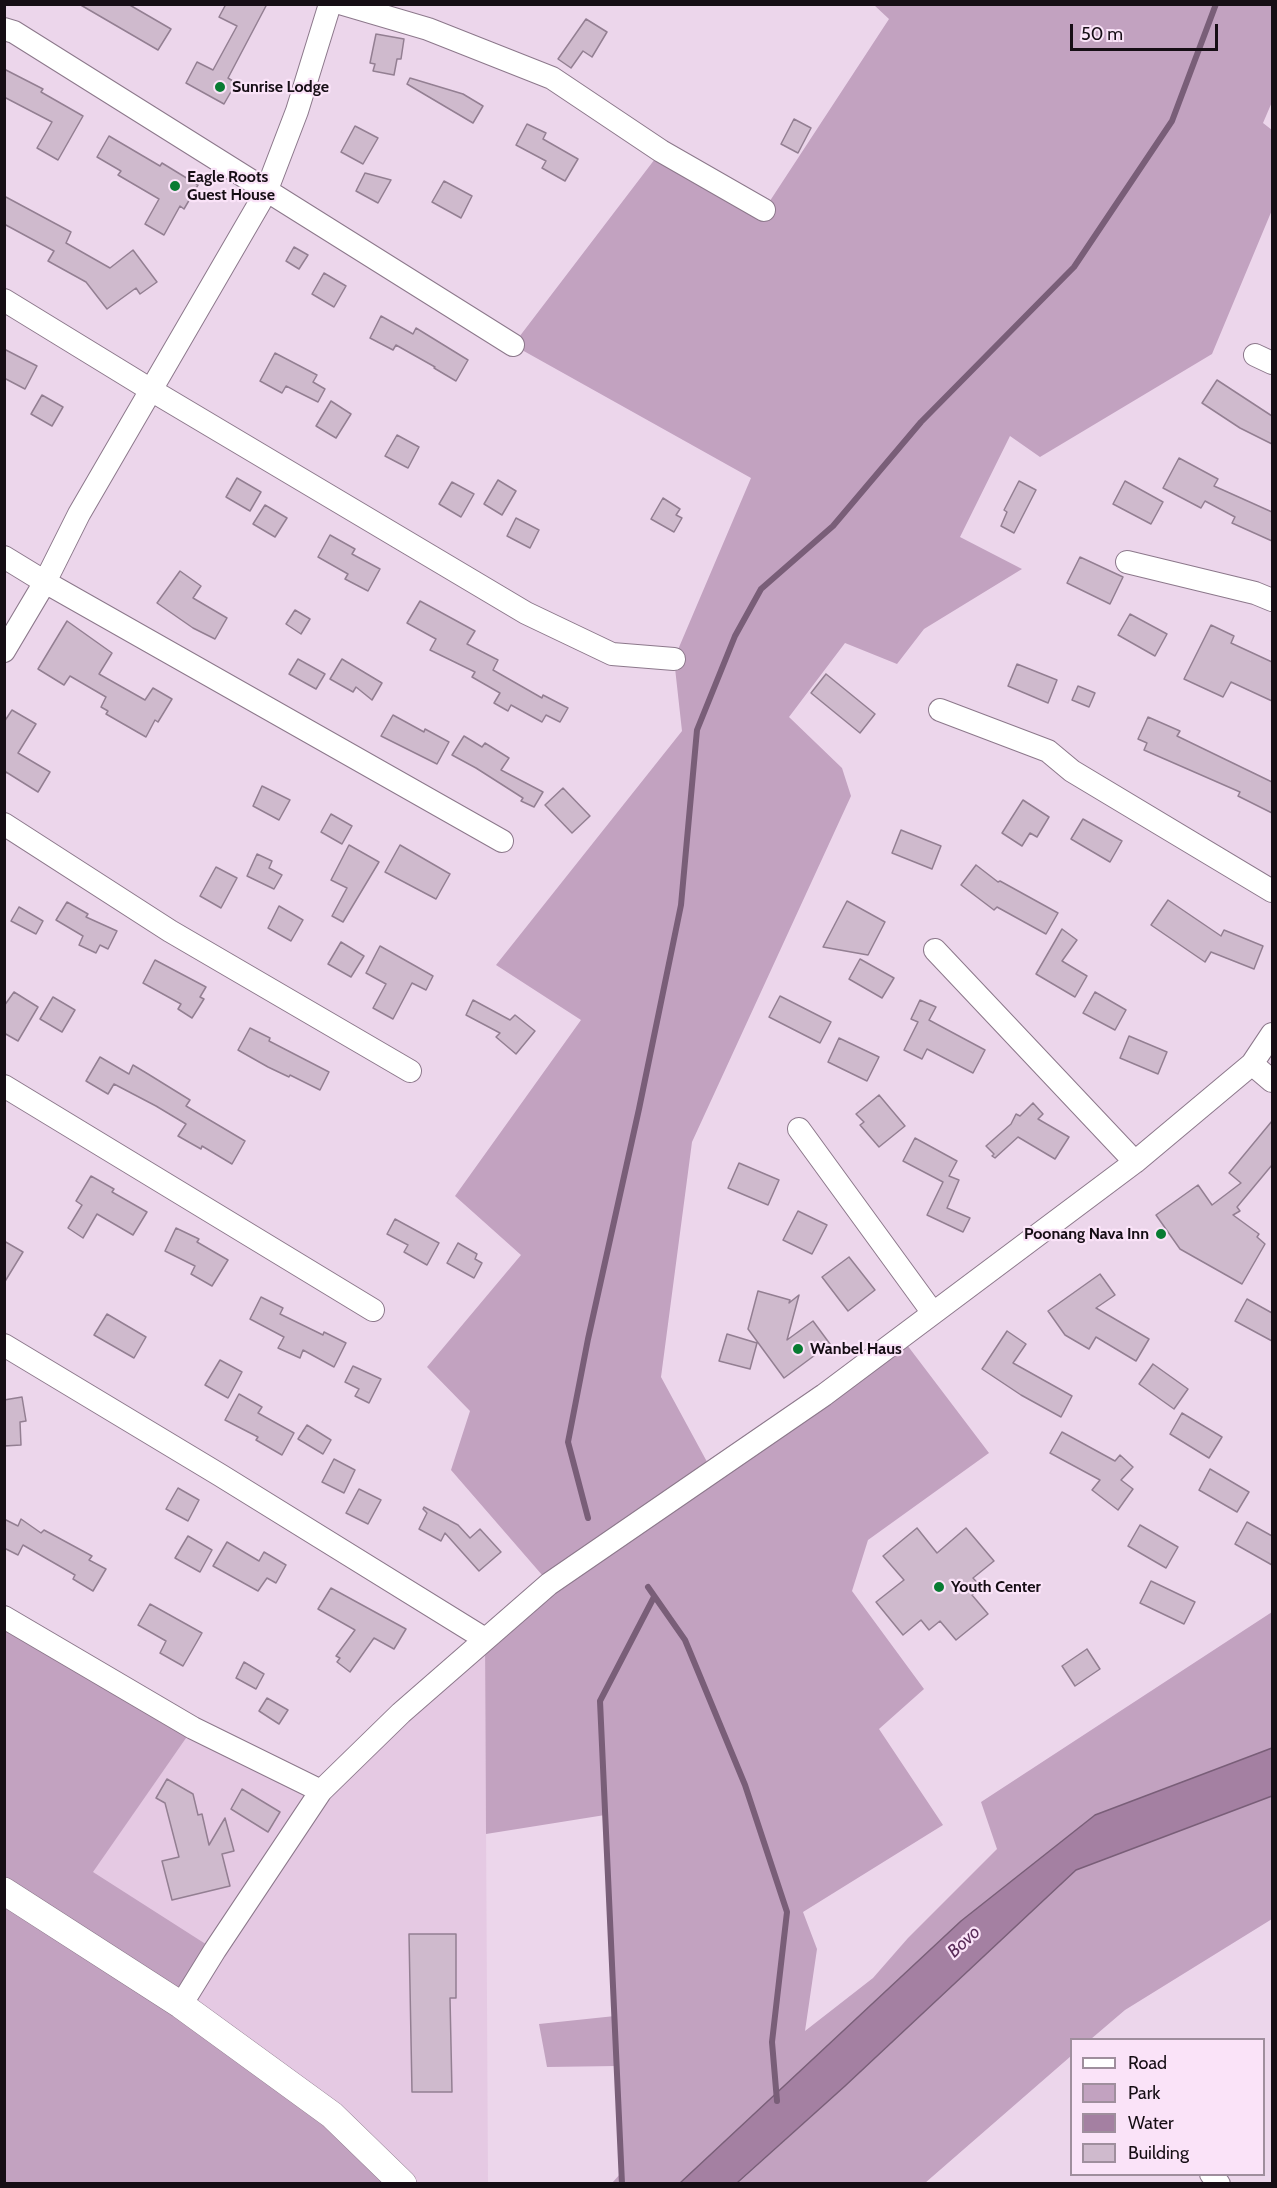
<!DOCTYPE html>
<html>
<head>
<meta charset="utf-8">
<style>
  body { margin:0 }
  #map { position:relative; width:1277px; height:2188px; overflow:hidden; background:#ecd6eb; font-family:Cabin,sans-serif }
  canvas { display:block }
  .frame { position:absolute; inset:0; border:6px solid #160e15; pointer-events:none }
  .legend { position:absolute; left:1070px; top:2038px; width:195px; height:138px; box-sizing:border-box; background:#fae3f8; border:2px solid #9f8e9d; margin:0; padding:8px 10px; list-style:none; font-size:18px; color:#160e15 }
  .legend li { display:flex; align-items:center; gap:12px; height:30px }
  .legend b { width:30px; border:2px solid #9f8e9d }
  .scale { position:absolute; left:1070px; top:24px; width:148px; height:27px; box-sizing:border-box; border:3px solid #160e15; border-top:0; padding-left:8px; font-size:18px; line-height:21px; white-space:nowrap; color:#160e15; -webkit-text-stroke:4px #fae3f8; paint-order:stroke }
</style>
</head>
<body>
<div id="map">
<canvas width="1277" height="2188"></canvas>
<div class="frame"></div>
<ul class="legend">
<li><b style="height:8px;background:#fff"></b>Road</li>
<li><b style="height:16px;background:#c2a2c0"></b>Park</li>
<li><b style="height:16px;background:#a480a2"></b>Water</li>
<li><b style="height:16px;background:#cfbacd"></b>Building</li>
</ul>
<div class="scale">50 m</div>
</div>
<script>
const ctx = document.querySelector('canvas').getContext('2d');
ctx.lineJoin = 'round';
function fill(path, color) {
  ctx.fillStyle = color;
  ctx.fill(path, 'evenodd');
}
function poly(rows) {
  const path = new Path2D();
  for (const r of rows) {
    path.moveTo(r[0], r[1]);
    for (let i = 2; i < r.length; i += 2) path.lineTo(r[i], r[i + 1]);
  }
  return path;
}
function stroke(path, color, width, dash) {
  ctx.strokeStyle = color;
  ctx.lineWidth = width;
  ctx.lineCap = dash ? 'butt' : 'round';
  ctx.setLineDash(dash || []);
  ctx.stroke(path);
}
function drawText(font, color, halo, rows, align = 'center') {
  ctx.font = font + ' Cabin,sans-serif';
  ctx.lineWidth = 4.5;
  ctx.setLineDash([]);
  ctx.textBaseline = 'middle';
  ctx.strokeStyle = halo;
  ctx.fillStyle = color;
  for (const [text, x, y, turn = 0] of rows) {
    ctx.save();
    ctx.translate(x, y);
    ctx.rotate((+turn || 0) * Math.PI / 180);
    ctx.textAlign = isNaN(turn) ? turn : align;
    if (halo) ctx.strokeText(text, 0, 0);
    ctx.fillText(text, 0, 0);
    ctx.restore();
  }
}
const built = poly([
  [485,1639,488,2183,403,2183,181,2005,92,1872,193,1728,321,1791]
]);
const green = poly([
  [874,5,1272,5,1272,102,1263,123,1272,130,1272,210,1212,354,1040,457,1010,436,960,537,1022,569,924,629,897,664,845,643,789,717,842,768,851,796,692,1142,661,1377,712,1471,901,1337,989,1453,868,1540,852,1591,924,1689,879,1729,943,1825,803,1912,817,1949,805,2031,873,1978,908,1938,997,1849,981,1802,1272,1612,1272,1748,1095,1815,961,1921,680,2183,612,2183,621,2173,617,2066,547,2067,539,2024,615,2016,605,1815,486,1834,485,1639,549,1583,451,1470,470,1411,427,1367,521,1255,455,1196,581,1020,496,965,682,731,674,659,751,478,513,345,661,151,764,210,889,19],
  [5,1617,193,1728,93,1872,215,1950,182,2006,403,2183,5,2183],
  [1272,1796,1272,1919,1125,2010,1091,2039,1072,2040,1071,2056,925,2183,737,2184,845,2086,1076,1870]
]);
const water = poly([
  [1272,1748,1272,1796,1076,1870,845,2086,737,2183,680,2183,961,1921,1095,1815,1272,1748]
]);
const stream = poly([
  [588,1518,568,1442,588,1339,639,1109,681,905,697,730,735,636,761,589,833,526,921,422,1074,267,1172,121,1216,4],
  [648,1587,685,1640,745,1785,787,1912,772,2042,777,2101],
  [622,2184,600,1701,654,1597]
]);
const building = poly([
  [79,4,128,4,171,29,158,50,79,4],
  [226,4,267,4,228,78,236,83,224,104,186,83,197,62,213,70,237,26,219,17,226,4],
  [586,19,607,32,592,57,583,51,571,68,558,59,586,19],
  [376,34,404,39,401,59,397,59,394,75,373,71,375,64,370,63,376,34],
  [4,69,43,89,41,92,83,116,58,160,37,148,52,122,4,97,4,69],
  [410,78,463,94,483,106,473,123,407,84,410,78],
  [794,119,811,128,798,153,781,144,794,119],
  [527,124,546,133,543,139,578,159,565,181,542,168,546,161,516,145,527,124],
  [355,126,378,138,363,164,341,152,355,126],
  [109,136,160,166,162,163,198,185,184,209,180,206,164,235,145,224,159,199,118,175,121,171,97,157,109,136],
  [365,173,391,180,378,203,356,191,365,173],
  [444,181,472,196,461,218,432,202,444,181],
  [4,196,71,232,66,243,110,268,133,250,157,282,140,294,136,288,107,309,86,282,48,261,54,251,4,224,4,196],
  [294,247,308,255,299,269,286,261,294,247],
  [324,273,346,286,334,307,312,294,324,273],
  [381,316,413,334,416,328,468,360,456,381,434,368,435,367,396,345,393,350,370,338,381,316],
  [4,349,37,366,25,389,4,378,4,349],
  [275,353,317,375,313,382,325,389,318,402,286,386,282,393,260,381,275,353],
  [1217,380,1272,416,1272,444,1240,428,1202,403,1217,380],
  [42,395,63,407,52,426,31,414,42,395],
  [331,401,351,414,336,438,316,426,331,401],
  [397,435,419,447,408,468,385,456,397,435],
  [1179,458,1218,479,1214,486,1272,512,1272,541,1232,523,1235,517,1205,501,1201,508,1163,488,1179,458],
  [237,478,261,492,250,511,226,497,237,478],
  [498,480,516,491,502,515,484,504,498,480],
  [1019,481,1036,490,1014,533,1001,526,1007,512,1004,510,1019,481],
  [1125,481,1163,502,1151,524,1113,504,1125,481],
  [452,482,474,494,461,517,439,504,452,482],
  [663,498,680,509,676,515,682,518,674,532,651,519,663,498],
  [265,505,287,518,275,537,253,524,265,505],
  [516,518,539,530,530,548,507,536,516,518],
  [330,535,355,549,352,554,380,569,368,591,345,579,348,574,318,557,330,535],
  [1080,557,1123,577,1110,604,1067,583,1080,557],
  [180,571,201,586,193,598,227,618,215,639,193,628,157,603,180,571],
  [420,601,475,631,467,644,498,660,493,670,542,698,543,695,568,708,560,722,546,715,542,722,511,705,508,711,494,703,500,693,472,677,475,672,430,650,436,639,407,623,420,601],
  [295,610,310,619,301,634,286,624,295,610],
  [1130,614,1167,634,1155,656,1118,635,1130,614],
  [67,621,112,653,99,674,145,700,153,688,172,699,158,722,155,720,146,737,106,714,108,711,101,707,106,697,70,676,64,685,38,669,67,621],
  [1211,625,1234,636,1231,643,1272,662,1272,701,1231,682,1223,697,1184,679,1211,625],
  [298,659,325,674,316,689,289,674,298,659],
  [342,659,382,683,372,700,356,687,353,692,330,679,342,659],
  [1017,664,1057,680,1048,703,1008,686,1017,664],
  [826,674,875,714,860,733,811,693,826,674],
  [1078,686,1095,693,1089,707,1072,700,1078,686],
  [12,710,36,724,18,753,50,772,38,792,6,772,4,774,4,722,12,710],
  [393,715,424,732,425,729,449,742,437,764,381,736,393,715],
  [1148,717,1180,731,1177,736,1272,782,1272,813,1238,796,1240,792,1144,750,1147,743,1138,739,1148,717],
  [464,736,482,747,485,743,509,758,501,770,543,792,534,807,521,801,523,798,476,768,452,755,464,736],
  [262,786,290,800,279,820,253,806,262,786],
  [563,788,590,816,572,833,545,805,563,788],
  [1023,800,1049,817,1037,837,1030,833,1022,846,1002,833,1023,800],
  [331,814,352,826,342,844,321,832,331,814],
  [1083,819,1122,841,1110,862,1071,839,1083,819],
  [901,830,941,846,932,869,892,853,901,830],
  [349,845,379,862,343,922,332,916,347,888,331,880,349,845],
  [400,845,450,874,436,899,385,872,400,845],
  [257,854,272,861,269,868,282,875,274,889,247,876,257,854],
  [976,865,998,882,1000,881,1058,913,1046,934,997,907,994,910,961,885,976,865],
  [216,867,237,878,221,908,200,896,216,867],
  [1168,900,1221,936,1224,930,1263,946,1254,969,1211,952,1205,962,1151,925,1168,900],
  [847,901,885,922,868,955,823,947,847,901],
  [67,902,88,914,86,917,117,931,108,949,100,945,96,953,79,945,83,936,56,920,67,902],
  [279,906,303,920,291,941,268,928,279,906],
  [19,907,43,921,36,934,11,921,19,907],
  [1062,929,1077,940,1062,961,1087,976,1075,997,1036,974,1062,929],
  [341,942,364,956,351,977,328,964,341,942],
  [380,946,433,976,426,990,412,983,393,1019,373,1008,386,984,366,973,380,946],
  [860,959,894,978,882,998,849,979,860,959],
  [155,960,206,987,200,997,204,999,192,1018,178,1009,181,1004,143,983,155,960],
  [14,992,38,1007,18,1041,4,1033,4,1006,14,992],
  [1095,992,1126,1010,1115,1030,1083,1013,1095,992],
  [780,996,831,1022,820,1043,769,1017,780,996],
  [53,997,75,1010,62,1032,40,1019,53,997],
  [473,1000,510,1020,515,1015,535,1031,516,1054,496,1037,500,1033,466,1015,473,1000],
  [920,1000,936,1007,929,1020,985,1050,973,1073,927,1049,922,1059,904,1050,918,1022,911,1019,920,1000],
  [250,1028,270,1038,269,1041,329,1072,320,1090,290,1075,289,1077,268,1067,238,1050,250,1028],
  [1129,1036,1167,1052,1158,1074,1120,1058,1129,1036],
  [839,1038,879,1057,867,1081,828,1062,839,1038],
  [100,1057,129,1074,133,1065,148,1074,190,1100,186,1106,245,1141,232,1164,202,1146,201,1149,178,1136,186,1124,156,1106,114,1084,108,1094,86,1081,100,1057],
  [879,1095,905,1126,879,1147,860,1125,864,1122,856,1114,879,1095],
  [1033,1103,1043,1114,1038,1119,1069,1137,1055,1159,1018,1137,995,1158,992,1156,994,1154,986,1146,1011,1124,1016,1114,1020,1116,1033,1103],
  [1272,1121,1272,1165,1237,1207,1240,1211,1233,1215,1259,1234,1257,1237,1265,1244,1242,1284,1180,1249,1156,1215,1198,1185,1212,1205,1241,1183,1229,1173,1272,1121],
  [915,1138,957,1161,949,1176,959,1180,947,1208,970,1218,963,1232,927,1215,943,1182,903,1161,915,1138],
  [739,1163,779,1180,768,1205,728,1188,739,1163],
  [91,1176,114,1189,112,1192,147,1212,133,1235,97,1214,83,1238,68,1228,82,1205,76,1201,91,1176],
  [798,1211,827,1225,812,1254,783,1240,798,1211],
  [395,1219,439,1243,427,1265,404,1252,408,1245,387,1234,395,1219],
  [176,1228,199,1239,197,1242,228,1260,212,1286,191,1274,195,1266,165,1251,176,1228],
  [4,1241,23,1252,4,1283,4,1241],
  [458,1243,477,1254,475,1259,482,1263,474,1278,447,1263,458,1243],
  [849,1257,875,1290,848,1311,822,1277,849,1257],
  [1100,1274,1115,1295,1096,1308,1149,1339,1136,1361,1096,1337,1089,1349,1065,1335,1048,1311,1100,1274],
  [758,1291,790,1300,789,1303,799,1295,787,1340,813,1321,830,1344,784,1378,748,1329,758,1291],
  [261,1297,283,1308,280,1314,323,1335,324,1332,346,1343,334,1367,303,1350,300,1358,278,1348,284,1337,250,1319,261,1297],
  [1247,1299,1272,1313,1272,1341,1235,1321,1247,1299],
  [107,1314,146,1337,134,1358,94,1335,107,1314],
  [1007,1331,1026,1344,1013,1363,1072,1396,1061,1417,1021,1395,982,1369,1007,1331],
  [727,1334,757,1343,750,1369,719,1361,727,1334],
  [220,1360,242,1372,228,1398,205,1385,220,1360],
  [1153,1364,1188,1389,1174,1409,1139,1384,1153,1364],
  [353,1366,381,1379,369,1403,355,1396,359,1389,345,1382,353,1366],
  [239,1394,262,1407,258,1413,294,1433,282,1455,256,1440,258,1437,225,1420,239,1394],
  [22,1397,26,1421,20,1422,21,1445,4,1446,4,1400,22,1397],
  [1182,1413,1222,1437,1209,1458,1170,1434,1182,1413],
  [307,1425,331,1440,323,1454,298,1439,307,1425],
  [1062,1432,1115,1461,1120,1455,1133,1467,1121,1480,1133,1489,1118,1510,1092,1490,1100,1480,1050,1453,1062,1432],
  [334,1459,355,1470,344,1493,322,1482,334,1459],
  [1210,1469,1249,1492,1237,1512,1199,1490,1210,1469],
  [178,1488,199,1500,188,1521,166,1509,178,1488],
  [359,1489,381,1500,368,1524,346,1513,359,1489],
  [424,1507,458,1525,470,1538,480,1529,501,1552,479,1571,445,1533,441,1541,419,1529,427,1513,423,1509,424,1507],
  [4,1519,18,1526,21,1519,41,1533,44,1530,92,1556,89,1560,106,1569,93,1591,73,1579,75,1575,23,1545,18,1555,4,1548,4,1519],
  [1247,1522,1272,1536,1272,1565,1235,1544,1247,1522],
  [1140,1525,1178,1547,1166,1568,1128,1546,1140,1525],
  [917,1528,937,1553,966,1528,994,1561,973,1578,981,1587,972,1595,988,1614,956,1640,940,1621,929,1630,921,1620,903,1635,876,1602,904,1580,883,1556,917,1528],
  [188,1536,212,1550,200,1572,175,1558,188,1536],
  [227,1542,259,1561,264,1552,286,1565,276,1583,267,1578,258,1591,213,1566,227,1542],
  [1151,1581,1195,1602,1184,1624,1140,1603,1151,1581],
  [331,1588,406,1629,394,1649,374,1638,350,1672,337,1662,340,1658,336,1656,355,1630,318,1609,331,1588],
  [150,1604,202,1633,183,1666,160,1653,166,1641,138,1625,150,1604],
  [1087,1649,1100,1669,1075,1686,1062,1666,1087,1649],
  [244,1662,264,1674,256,1689,236,1678,244,1662],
  [267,1698,288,1710,279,1724,259,1711,267,1698],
  [167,1779,193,1794,198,1815,202,1814,209,1845,225,1818,234,1851,222,1854,230,1886,172,1900,162,1861,179,1857,165,1803,156,1798,167,1779],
  [242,1789,280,1812,268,1832,231,1809,242,1789],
  [409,1934,456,1934,456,1998,450,1998,452,2092,412,2092,409,1934]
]);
const minor = poly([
  [343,4,428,29,552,78,661,151,764,210],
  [4,29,14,32,513,345],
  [4,300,151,390,526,613,612,654,674,659],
  [1255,355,1272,363],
  [4,557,45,582,502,841],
  [1127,562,1255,593,1272,600],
  [4,651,45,582,79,514,266,192,297,111,330,4],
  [940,710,1048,751,1072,771,1272,891],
  [4,824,170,931,410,1071],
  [935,950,1135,1162],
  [1252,1064,1272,1081],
  [4,1086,373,1310],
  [799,1129,933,1313],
  [4,1345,220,1475,485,1639],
  [4,1617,193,1728,321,1791],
  [181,2005,215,1950,321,1791,401,1713,549,1584,824,1395,1135,1162,1252,1064,1272,1034],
  [1211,2174,1219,2184]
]);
const tertiary = poly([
  [4,1891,181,2005,332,2115,403,2184]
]);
const markers = [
  [220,87,6,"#087b32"],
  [175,186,6,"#087b32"],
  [1161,1234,6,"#087b32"],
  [798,1349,6,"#087b32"],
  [939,1587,6,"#087b32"]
];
const poiNames = [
  ["Sunrise Lodge",232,87],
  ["Eagle Roots",187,177],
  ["Guest House",187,195],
  ["Poonang Nava Inn",1149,1234,"right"],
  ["Wanbel Haus",810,1349],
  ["Youth Center",951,1587]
];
const waterNames = [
  ["Bovo",964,1942,-43]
];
fill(built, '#e5c9e3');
fill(green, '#c2a2c0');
fill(water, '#a480a2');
stroke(water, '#795e78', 1.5);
stroke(stream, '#795e78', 6);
fill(building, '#cfbacd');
stroke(building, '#937f92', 1.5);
stroke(minor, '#8c788b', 24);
stroke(tertiary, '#8c788b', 28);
stroke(minor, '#fff', 22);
stroke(tertiary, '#fff', 27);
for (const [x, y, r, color] of markers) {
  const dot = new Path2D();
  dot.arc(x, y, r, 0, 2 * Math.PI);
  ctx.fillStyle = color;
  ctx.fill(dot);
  stroke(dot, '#fae3f8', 2);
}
drawText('bold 16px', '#160e15', '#fae3f8', poiNames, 'left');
drawText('italic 18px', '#5a2c59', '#fae3f8', waterNames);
</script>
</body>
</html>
